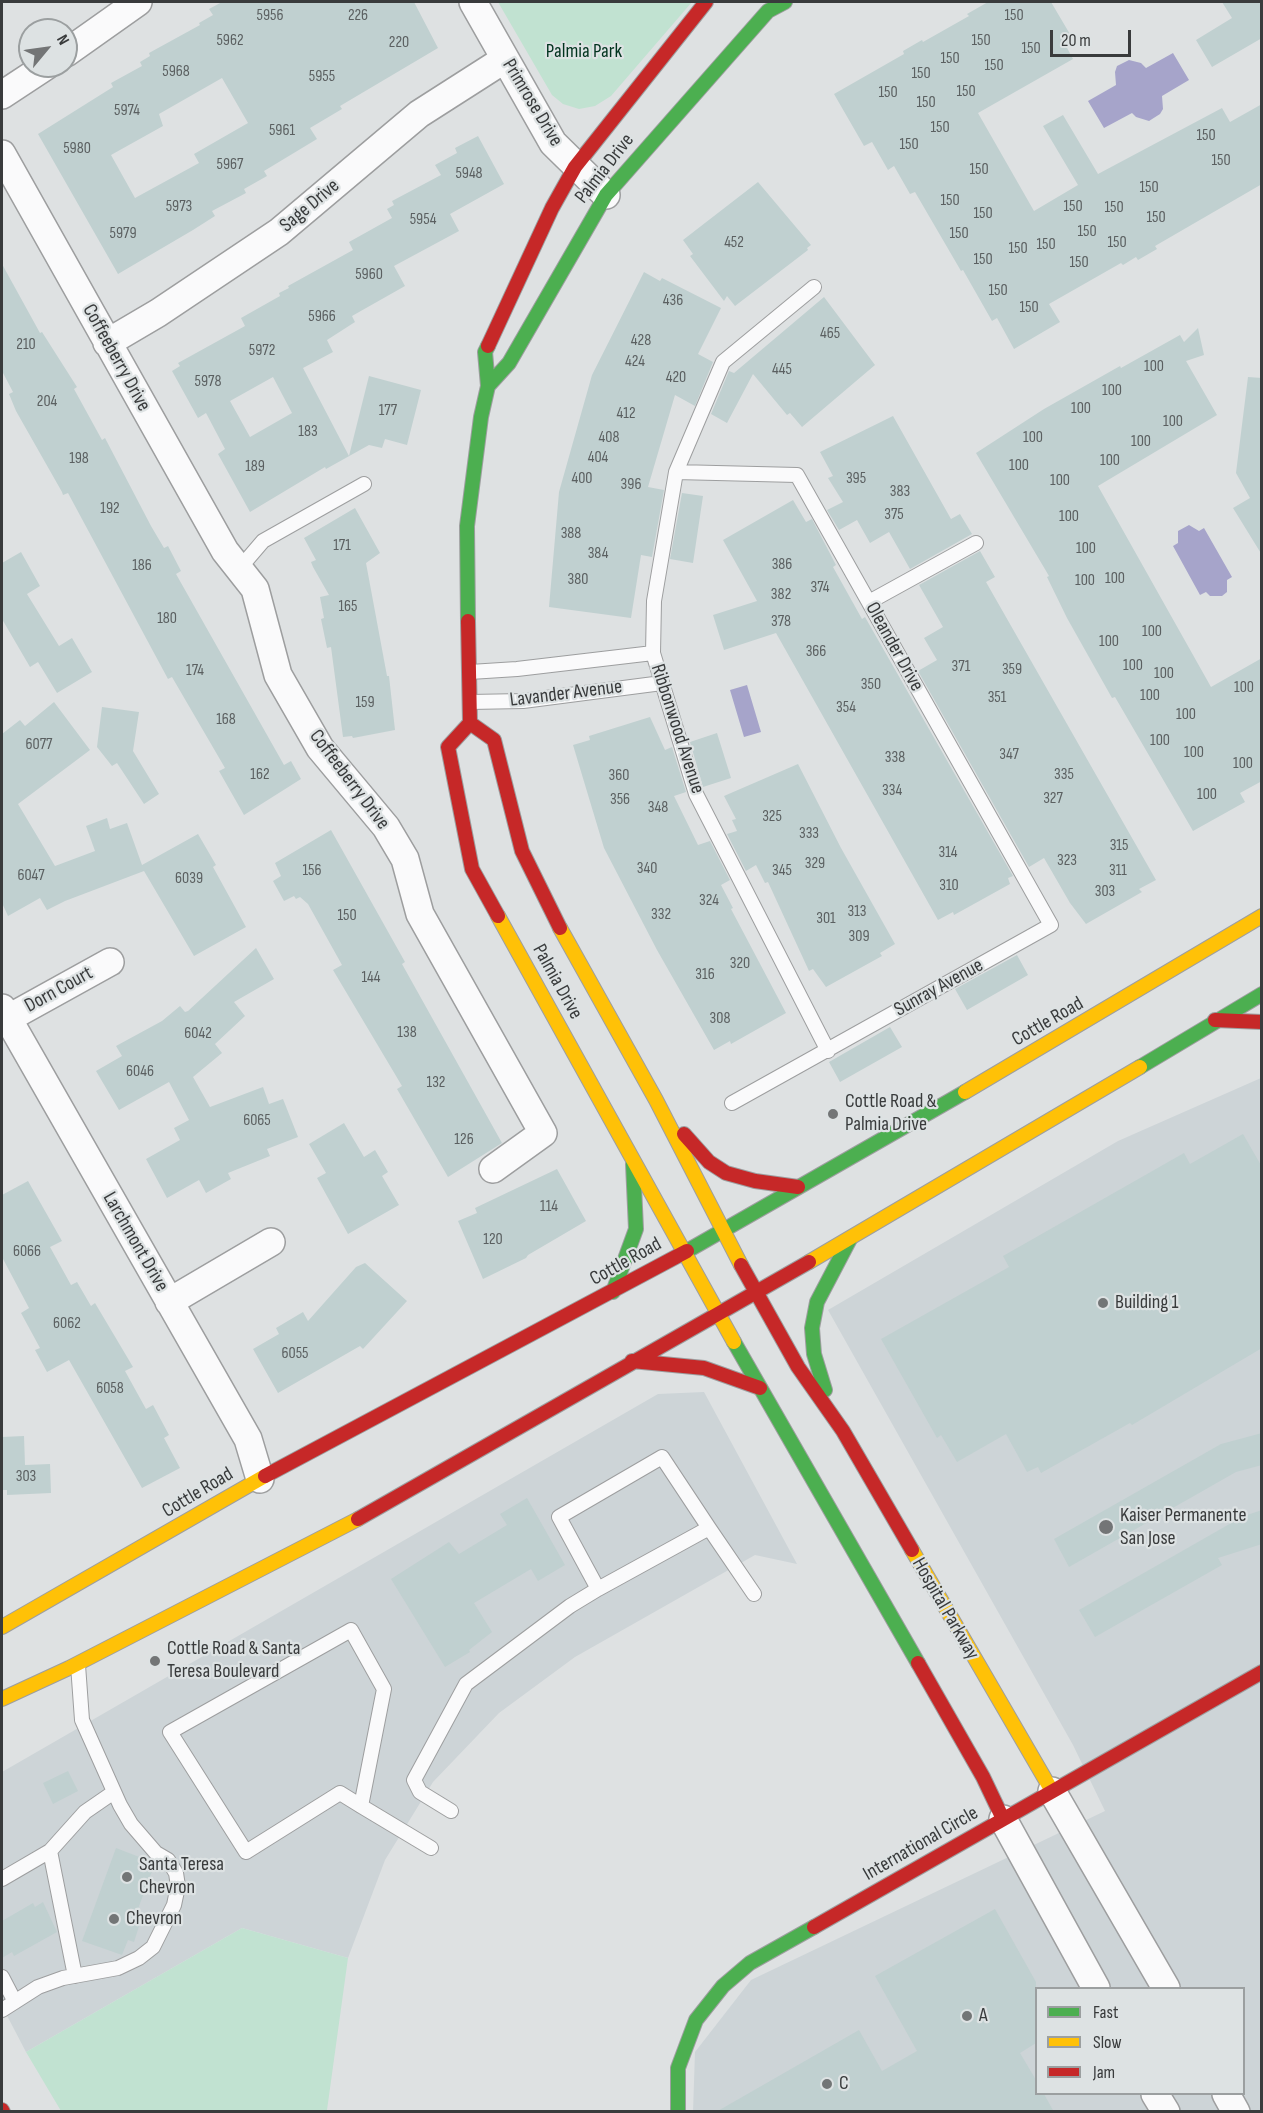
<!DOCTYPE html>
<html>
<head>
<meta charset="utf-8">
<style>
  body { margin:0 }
  #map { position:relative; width:1263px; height:2113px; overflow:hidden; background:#dee1e2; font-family:"Sofia Sans Condensed",sans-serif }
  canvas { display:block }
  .frame { position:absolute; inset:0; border:3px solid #393b3c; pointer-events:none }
  .legend { position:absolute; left:1035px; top:1987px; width:210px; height:108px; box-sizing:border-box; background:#dde2e3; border:2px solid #9b9fa0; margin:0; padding:8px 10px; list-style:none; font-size:18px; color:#393b3c }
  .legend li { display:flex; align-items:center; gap:12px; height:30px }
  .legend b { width:30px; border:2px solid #9b9fa0 }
  .north { position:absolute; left:18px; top:18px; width:60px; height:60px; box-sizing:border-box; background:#dde2e3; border:2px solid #9b9fa0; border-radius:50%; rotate:61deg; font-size:16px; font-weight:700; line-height:24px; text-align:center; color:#393b3c }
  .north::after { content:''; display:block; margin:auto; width:21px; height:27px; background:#737576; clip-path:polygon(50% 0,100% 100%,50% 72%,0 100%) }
  .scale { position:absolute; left:1050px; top:30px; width:81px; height:27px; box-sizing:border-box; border:3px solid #393b3c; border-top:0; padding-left:8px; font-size:18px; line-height:21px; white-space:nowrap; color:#393b3c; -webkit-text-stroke:4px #dde2e3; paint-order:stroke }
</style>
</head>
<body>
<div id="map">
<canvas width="1263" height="2113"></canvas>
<div class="frame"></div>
<ul class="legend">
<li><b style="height:8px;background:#4caf50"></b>Fast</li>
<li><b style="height:8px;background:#ffc107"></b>Slow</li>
<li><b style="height:8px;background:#c62828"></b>Jam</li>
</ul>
<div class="north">N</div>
<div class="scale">20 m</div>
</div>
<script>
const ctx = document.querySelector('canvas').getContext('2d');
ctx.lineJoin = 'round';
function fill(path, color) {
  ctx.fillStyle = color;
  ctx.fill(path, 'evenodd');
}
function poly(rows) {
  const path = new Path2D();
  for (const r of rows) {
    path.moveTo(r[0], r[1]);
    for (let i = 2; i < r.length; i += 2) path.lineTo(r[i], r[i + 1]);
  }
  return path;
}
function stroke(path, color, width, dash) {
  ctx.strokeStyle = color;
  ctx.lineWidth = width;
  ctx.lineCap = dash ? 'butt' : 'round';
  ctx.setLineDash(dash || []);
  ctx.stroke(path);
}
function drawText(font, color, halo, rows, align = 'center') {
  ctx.font = font + ' "Sofia Sans Condensed",sans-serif';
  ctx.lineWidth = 4.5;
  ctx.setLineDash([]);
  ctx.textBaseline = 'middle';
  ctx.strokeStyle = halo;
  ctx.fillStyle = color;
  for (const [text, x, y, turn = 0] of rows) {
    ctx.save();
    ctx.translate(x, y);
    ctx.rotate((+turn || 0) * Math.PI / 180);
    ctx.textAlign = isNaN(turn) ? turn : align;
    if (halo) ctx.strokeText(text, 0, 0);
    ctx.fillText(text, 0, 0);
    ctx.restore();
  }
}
const built = poly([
  [1261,1078,1261,2111,693,2112,695,2052,751,1980,1105,1811,1073,1745,828,1310,1118,1141],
  [1036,1988,1244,1988,1244,2094,1036,2094],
  [704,1392,797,1564,755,1555,575,1657,499,1713,433,1782,385,1860,348,1958,242,1928,26,2052,2,2006,2,1772,658,1394]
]);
const green = poly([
  [498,2,692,2,611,96,595,106,579,109,563,104,552,95],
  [242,1928,348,1958,327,2110,61,2111,26,2052]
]);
const water = poly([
  [1173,53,1189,80,1162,96,1163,109,1160,114,1149,121,1136,117,1132,113,1104,128,1088,101,1116,85,1115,72,1117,66,1129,60,1141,63,1146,68],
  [1189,525,1199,531,1204,528,1232,577,1227,580,1227,592,1222,596,1210,596,1206,592,1200,595,1173,546,1178,543,1178,531],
  [747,685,761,732,744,737,730,690]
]);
const building = poly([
  [222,2,414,2,438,48,340,106,342,109,310,128,317,139,264,171,267,176,244,189,246,193,212,211,215,216,193,230,118,274,38,134,113,87,111,83,142,66,140,62,150,56,149,53,200,25,199,23,213,15,209,9],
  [222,78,248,123,194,154,199,163,135,198,111,155,163,126,159,114],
  [988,2,1051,2,1074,41,1066,46,1073,59,978,113,1034,211,1078,185,1043,126,1063,115,1098,174,1222,108,1230,122,1262,104,1262,184,1155,246,1157,249,1138,260,1136,257,1123,265,1121,263,1049,304,1060,322,1014,349,997,318,992,321,963,270,961,271,915,192,910,194,894,166,888,170,872,142,864,146,834,94,904,54,903,51,922,40,923,42,969,16,967,14],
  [1222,2,1262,2,1262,38,1212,67,1196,40,1232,18],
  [478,136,504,184,450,214,459,231,394,266,405,286,352,316,355,322,327,340,333,352,303,368,349,456,369,376,421,390,407,445,385,439,382,448,369,445,326,469,325,467,250,512,218,454,225,449,206,413,198,418,172,371,180,366,178,363,245,326,241,318,280,296,279,293,289,288,288,286,353,250,349,242,392,218,387,209,394,205,392,201,441,175,435,165,457,153,455,148],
  [273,377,292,413,250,437,230,401],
  [758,182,811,245,807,248,808,250,735,306,727,296,724,301,690,256,693,254,683,240],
  [2,264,40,333,42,332,77,387,74,389,102,440,105,438,151,526,164,548,168,546,181,571,176,574,284,765,291,761,301,779,244,815,219,771,225,768,172,677,168,679,68,493,63,495,62,492,16,411,9,394,13,392,2,371],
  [644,272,660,281,662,278,721,308,698,354,713,362,695,406,675,395,648,487,664,490,652,557,641,555,631,618,549,607,559,492,592,375],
  [824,297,875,365,802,427,790,413,787,415,753,374,727,423,711,414,729,371,734,373],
  [1198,328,1204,355,1186,361,1217,415,1098,486,1211,687,1262,658,1262,781,1240,793,1245,802,1193,831,1115,697,1112,698,1067,618,1047,577,1049,576,976,453,1044,409,1120,366,1121,368,1180,335,1184,342],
  [1248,377,1262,378,1262,555,1233,508,1250,498,1236,473],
  [893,416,951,519,960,514,972,534,910,569,889,532,870,543,857,520,839,530,827,510,843,502,828,478,833,476,820,452],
  [682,493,703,496,693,563,670,559],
  [793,500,806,522,812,519,836,565,833,567,862,619,865,617,1013,876,1008,878,1010,884,954,915,953,912,938,920,776,633,724,650,713,615,757,601,723,540],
  [355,508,380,553,366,563,387,676,389,676,395,730,353,738,352,736,343,737,331,647,327,648,321,619,324,618,320,597,329,595,313,567,311,562,316,560,304,538],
  [980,551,995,577,986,582,1156,880,1139,889,1142,892,1086,924,1070,903,1044,858,1029,867,918,671,937,660,924,638,943,627,919,585],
  [21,552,40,586,27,594,59,646,72,638,92,672,57,693,38,662,30,667,2,619,2,563],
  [54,702,90,750,18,804,55,866,95,851,86,826,107,818,110,829,127,823,142,865,198,834,216,865,213,867,246,927,194,956,144,871,65,901,47,910,40,898,8,916,2,903,2,734,20,720,25,726],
  [102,707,139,712,133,751,159,794,144,804,117,763,112,766,97,747],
  [650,717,665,750,672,747,686,792,674,796,698,845,710,841,730,880,721,885,733,908,731,909,786,1013,731,1044,730,1041,714,1050,657,950,604,848,573,745,590,740,589,736],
  [717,733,731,778,703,787,690,742],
  [798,764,841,848,895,944,880,953,882,956,826,987,813,969,809,971,768,882,765,883,756,865,746,871,727,834,737,831,732,820,736,819,724,796],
  [331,830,405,962,402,964,502,1143,448,1177,397,1089,402,1086,333,970,342,965,308,904,300,897,296,899,294,896,284,901,273,881,281,876,275,863],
  [256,948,274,979,234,1002,245,1016,215,1044,222,1053,193,1077,210,1107,263,1087,269,1104,283,1099,298,1137,267,1149,270,1156,228,1173,231,1179,206,1193,199,1180,167,1198,146,1159,180,1140,174,1128,189,1120,169,1082,119,1110,96,1071,122,1056,116,1046,162,1021,180,1006,185,1012,188,1011],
  [1017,955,1028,975,967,1010,955,989],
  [890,1027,902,1047,840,1082,829,1062],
  [344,1123,364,1157,375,1150,388,1172,382,1176,399,1205,348,1234,317,1178,326,1173,309,1144],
  [1243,1134,1262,1167,1262,1348,1132,1425,1130,1423,1041,1473,1038,1467,1027,1472,1006,1434,957,1462,941,1435,937,1438,881,1339,1009,1267,1003,1256,1184,1153,1190,1164],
  [557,1169,586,1221,528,1255,526,1258,483,1279,458,1221,477,1213,475,1208],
  [28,1181,62,1241,50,1247,71,1285,77,1282,91,1306,95,1303,133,1367,125,1371,146,1409,153,1405,169,1435,164,1438,180,1468,142,1488,69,1360,47,1372,35,1350,40,1348,21,1313,29,1308,2,1257,2,1195],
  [365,1263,407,1301,363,1349,360,1346,278,1393,253,1349,279,1334,276,1328,303,1312,308,1321,356,1267],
  [1262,1433,1262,1465,1236,1472,1069,1567,1054,1539,1221,1444],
  [24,1436,25,1465,50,1464,51,1493,7,1495,7,1490,2,1490,2,1437],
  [527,1498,565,1565,538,1581,531,1569,474,1603,492,1632,469,1650,470,1652,445,1667,391,1579,449,1542,459,1554,507,1525,500,1514],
  [1262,1510,1262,1544,1218,1558,1222,1565,1095,1637,1079,1610,1233,1522,1232,1520],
  [68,1771,78,1791,53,1804,43,1783],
  [116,1848,155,1863,135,1917,141,1920,134,1942,128,1940,122,1955,82,1941],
  [43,1902,57,1932,14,1956,12,1952,2,1958,2,1921,33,1903,35,1907],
  [995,1909,1036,1982,1036,2043,1020,2053,1036,2080,1036,2094,1044,2094,1054,2112,716,2112,859,2030,882,2071,917,2051,875,1976]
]);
const lane = poly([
  [814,287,723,362,676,472,654,601,653,653,696,794,828,1051],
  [676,472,797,475,1051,925,732,1103],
  [239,569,263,541,364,484],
  [869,602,976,543],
  [470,672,517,669,653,653],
  [470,702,523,701,662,683],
  [709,1528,598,1589,559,1517,662,1457,709,1528,754,1594],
  [361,1806,384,1689,351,1630,170,1732,246,1852,340,1793,361,1806,431,1848],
  [451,1811,420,1792,414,1780,466,1684,570,1606,598,1589],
  [50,1851,75,1976],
  [2,1879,50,1851,85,1812,114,1792],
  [2,1977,15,2002],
  [2,2010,38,1987,63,1978,118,1968,139,1958,153,1947,174,1905,178,1886,176,1873,168,1860,156,1853,131,1824,120,1805,82,1720,78,1665]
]);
const street = poly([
  [473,2,553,143,606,195],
  [66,53,138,2],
  [2,95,46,66],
  [2,154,225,551,255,589,278,675,320,748,386,827,405,859,420,914,543,1133,493,1169],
  [107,343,158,313,279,232,419,114,505,59],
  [2,1008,248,1439,260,1479],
  [7,1019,110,962],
  [169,1302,271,1242],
  [1052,1791,1166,1988],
  [1003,1819,1096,1988],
  [1155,2094,1166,2112],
  [1226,2094,1236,2112]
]);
const fast = poly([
  [488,386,509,363,606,195,768,11,785,2],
  [468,621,467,526,481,417,488,386,485,352,488,346],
  [1140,1067,1262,994],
  [687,1251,965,1092],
  [613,1292,636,1229,633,1164],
  [734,1342,918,1663],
  [825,1390,814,1354,812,1328,817,1302,850,1239],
  [678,2112,678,2068,696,2020,723,1986,750,1963,814,1927]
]);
const slow = poly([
  [498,916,734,1342],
  [560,928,656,1100,741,1265],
  [965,1092,1262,916],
  [809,1262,1140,1067],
  [912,1550,1052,1791],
  [2,1627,265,1476],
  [2,1699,69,1668,358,1519]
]);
const jam = poly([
  [488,346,552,208,575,167,706,2],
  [468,621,470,723,448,747,472,869,498,916],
  [470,723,494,740,522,851,560,928],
  [1215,1020,1262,1022],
  [684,1134,709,1162,726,1173,755,1181,798,1187],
  [741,1265,798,1367,843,1431,912,1550],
  [632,1361,704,1368,760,1388],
  [265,1476,687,1251],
  [358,1519,809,1262],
  [918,1663,983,1777,1003,1819],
  [814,1927,1262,1672],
  [2,2110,3,2112]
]);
const markers = [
  [833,1114,6,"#737576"],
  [1103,1303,6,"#737576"],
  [1106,1527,8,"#737576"],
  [155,1661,6,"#737576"],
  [127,1877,6,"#737576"],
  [114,1919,6,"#737576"],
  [967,2016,6,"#737576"],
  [827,2084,6,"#737576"]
];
const numberNames = [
  ["5956",270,16],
  ["226",358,16],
  ["150",1014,16],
  ["5962",230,41],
  ["150",981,41],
  ["220",399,43],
  ["150",1031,49],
  ["150",950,59],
  ["150",994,66],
  ["5968",176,72],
  ["150",921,74],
  ["5955",322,77],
  ["150",966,92],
  ["150",888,93],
  ["150",926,103],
  ["5974",127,111],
  ["150",940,128],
  ["5961",282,131],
  ["150",1206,136],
  ["150",909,145],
  ["5980",77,149],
  ["150",1221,161],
  ["5967",230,165],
  ["150",979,170],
  ["5948",469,174],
  ["150",1149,188],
  ["150",950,201],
  ["5973",179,207],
  ["150",1073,207],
  ["150",1114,208],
  ["150",983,214],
  ["150",1156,218],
  ["5954",423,220],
  ["150",1087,232],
  ["5979",123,234],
  ["150",959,234],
  ["452",734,243],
  ["150",1117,243],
  ["150",1046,245],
  ["150",1018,249],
  ["150",983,260],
  ["150",1079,263],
  ["5960",369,275],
  ["150",998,291],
  ["436",673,301],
  ["150",1029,308],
  ["5966",322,317],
  ["465",830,334],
  ["428",641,341],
  ["210",26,345],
  ["5972",262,351],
  ["424",635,362],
  ["100",1154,367],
  ["445",782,370],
  ["420",676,378],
  ["5978",208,382],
  ["100",1112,391],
  ["204",47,402],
  ["100",1081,409],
  ["177",388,411],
  ["412",626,414],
  ["100",1173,422],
  ["183",308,432],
  ["408",609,438],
  ["100",1033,438],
  ["100",1141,442],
  ["404",598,458],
  ["198",79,459],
  ["100",1110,461],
  ["100",1019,466],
  ["189",255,467],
  ["400",582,479],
  ["395",856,479],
  ["100",1060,481],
  ["396",631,485],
  ["383",900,492],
  ["192",110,509],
  ["375",894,515],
  ["100",1069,517],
  ["388",571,534],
  ["171",342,546],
  ["100",1086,549],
  ["384",598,554],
  ["386",782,565],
  ["186",142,566],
  ["100",1115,579],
  ["380",578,580],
  ["100",1085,581],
  ["374",820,588],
  ["382",781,595],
  ["165",348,607],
  ["180",167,619],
  ["378",781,622],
  ["100",1152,632],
  ["100",1109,642],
  ["366",816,652],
  ["100",1133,666],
  ["371",961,667],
  ["359",1012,670],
  ["174",195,671],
  ["100",1164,674],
  ["350",871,685],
  ["100",1244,688],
  ["100",1150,696],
  ["351",997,698],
  ["159",365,703],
  ["354",846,708],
  ["100",1186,715],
  ["168",226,720],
  ["100",1160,741],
  ["6077",39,745],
  ["100",1194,753],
  ["347",1009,755],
  ["338",895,758],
  ["100",1243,764],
  ["162",260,775],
  ["335",1064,775],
  ["360",619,776],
  ["334",892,791],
  ["100",1207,795],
  ["327",1053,799],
  ["356",620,800],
  ["348",658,808],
  ["325",772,817],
  ["333",809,834],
  ["315",1119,846],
  ["314",948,853],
  ["323",1067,861],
  ["329",815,864],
  ["340",647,869],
  ["156",312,871],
  ["345",782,871],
  ["311",1118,871],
  ["6047",31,876],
  ["6039",189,879],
  ["310",949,886],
  ["303",1105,892],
  ["324",709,901],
  ["313",857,912],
  ["332",661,915],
  ["150",347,916],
  ["301",826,919],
  ["309",859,937],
  ["320",740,964],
  ["316",705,975],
  ["144",371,978],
  ["308",720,1019],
  ["138",407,1033],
  ["6042",198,1034],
  ["6046",140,1072],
  ["132",436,1083],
  ["6065",257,1121],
  ["126",464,1140],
  ["114",549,1207],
  ["120",493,1240],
  ["6066",27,1252],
  ["6062",67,1324],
  ["6055",295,1354],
  ["6058",110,1389],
  ["303",26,1477]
];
const parkNames = [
  ["Palmia Park",584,52]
];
const streetNames = [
  ["Primrose Drive",532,103,59],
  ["Palmia Drive",605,169,-52],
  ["Sage Drive",310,206,-40],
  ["Coffeeberry Drive",116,358,61],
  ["Oleander Drive",894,647,61],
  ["Lavander Avenue",566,694,-7],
  ["Ribbonwood Avenue",677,729,72],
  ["Coffeeberry Drive",349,780,53],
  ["Palmia Drive",557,982,61],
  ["Sunray Avenue",939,988,-29],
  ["Dorn Court",59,990,-29],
  ["Cottle Road",1048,1022,-30],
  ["Larchmont Drive",135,1242,60],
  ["Cottle Road",626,1262,-29],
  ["Cottle Road",198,1493,-31],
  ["Hospital Parkway",945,1609,60],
  ["International Circle",921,1844,-30]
];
const poiNames = [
  ["Cottle Road &",845,1102],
  ["Palmia Drive",845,1125],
  ["Building 1",1115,1303],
  ["Kaiser Permanente",1120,1516],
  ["San Jose",1120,1539],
  ["Cottle Road & Santa",167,1649],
  ["Teresa Boulevard",167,1672],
  ["Santa Teresa",139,1865],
  ["Chevron",139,1888],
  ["Chevron",126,1919],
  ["A",979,2016],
  ["C",839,2084]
];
fill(built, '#cdd4d7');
fill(green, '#c1e2d1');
fill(water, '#a6a4ca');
fill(building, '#c0d0d0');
stroke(lane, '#9d9e9f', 16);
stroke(street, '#9d9e9f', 30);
stroke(fast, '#9d9e9f', 16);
stroke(slow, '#9d9e9f', 16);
stroke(jam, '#9d9e9f', 16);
stroke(lane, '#fafafb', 14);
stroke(street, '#fafafb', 27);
stroke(fast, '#4caf50', 14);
stroke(slow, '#ffc107', 14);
stroke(jam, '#c62828', 14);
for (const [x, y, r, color] of markers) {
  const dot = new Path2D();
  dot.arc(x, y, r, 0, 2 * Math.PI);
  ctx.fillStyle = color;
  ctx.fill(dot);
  stroke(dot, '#dde2e3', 2);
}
drawText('16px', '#5b6061', null, numberNames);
drawText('20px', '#00331e', '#dde2e3', parkNames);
drawText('20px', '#393b3c', '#dde2e3', streetNames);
drawText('20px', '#393b3c', '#dde2e3', poiNames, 'left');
</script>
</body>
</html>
